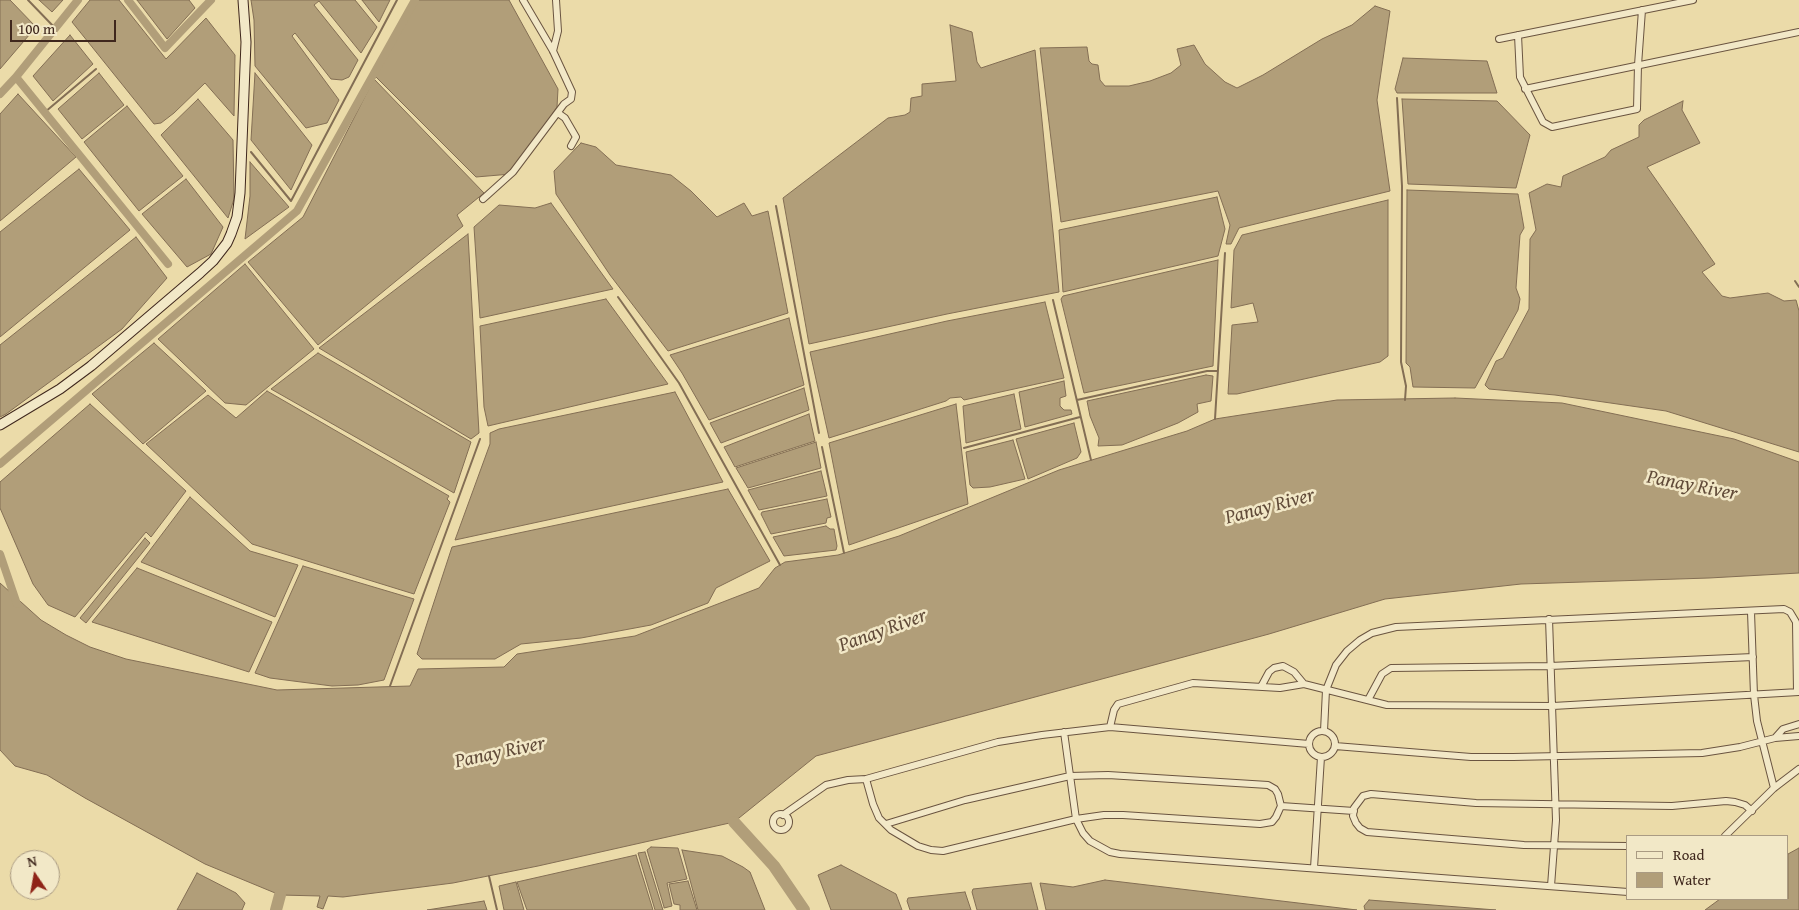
<!DOCTYPE html>
<html>
<head>
<meta charset="utf-8">
<style>
  body { margin:0 }
  #map { position:relative; width:1799px; height:910px; overflow:hidden; background:#ebdba9; font-family:"Gentium Book Plus",serif }
  canvas { display:block }
  .legend { position:absolute; left:1626px; top:835px; width:162px; height:65px; box-sizing:border-box; background:#f2e8c7; border:1px solid #aa9b83; margin:0; padding:6px 9px; list-style:none; font-size:15px; color:#3f271d }
  .legend li { display:flex; align-items:center; gap:10px; height:25px }
  .legend b { width:25px; border:1px solid #aa9b83 }
  .north { position:absolute; left:10px; top:850px; width:50px; height:50px; box-sizing:border-box; background:#f2e8c7; border:1px solid #aa9b83; border-radius:50%; rotate:348deg; font-size:14px; font-weight:700; line-height:20px; text-align:center; color:#3f271d }
  .north::after { content:''; display:block; margin:auto; width:18px; height:22px; background:#8f2418; clip-path:polygon(50% 0,100% 100%,50% 72%,0 100%) }
  .scale { position:absolute; left:10px; top:20px; width:106px; height:22px; box-sizing:border-box; border:2px solid #3f271d; border-top:0; padding-left:6px; font-size:15px; line-height:18px; white-space:nowrap; color:#3f271d; -webkit-text-stroke:4px #f2e8c7; paint-order:stroke }
</style>
</head>
<body>
<div id="map">
<canvas width="1799" height="910"></canvas>
<ul class="legend">
<li><b style="height:6px;background:#f2e8c7"></b>Road</li>
<li><b style="height:14px;background:#b19e79"></b>Water</li>
</ul>
<div class="north">N</div>
<div class="scale">100 m</div>
</div>
<script>
const ctx = document.querySelector('canvas').getContext('2d');
ctx.lineJoin = 'round';
function fill(path, color) {
  ctx.fillStyle = color;
  ctx.fill(path, 'evenodd');
}
function poly(rows) {
  const path = new Path2D();
  for (const r of rows) {
    if (r.length === 3) {
      path.moveTo(r[0] + r[2], r[1]);
      path.arc(r[0], r[1], r[2], 0, 2 * Math.PI);
      continue;
    }
    path.moveTo(r[0], r[1]);
    for (let i = 2; i < r.length; i += 2) path.lineTo(r[i], r[i + 1]);
  }
  return path;
}
function stroke(path, color, width, dash) {
  ctx.strokeStyle = color;
  ctx.lineWidth = width;
  ctx.lineCap = dash ? 'butt' : 'round';
  ctx.setLineDash(dash || []);
  ctx.stroke(path);
}
function drawText(font, color, halo, rows, align = 'center') {
  ctx.font = font + ' "Gentium Book Plus",serif';
  ctx.lineWidth = 5;
  ctx.setLineDash([]);
  ctx.textBaseline = 'middle';
  ctx.strokeStyle = halo;
  ctx.fillStyle = color;
  for (const [text, x, y, turn = 0] of rows) {
    ctx.save();
    ctx.translate(x, y);
    ctx.rotate((+turn || 0) * Math.PI / 180);
    ctx.textAlign = isNaN(turn) ? turn : align;
    if (halo) ctx.strokeText(text, 0, 0);
    ctx.fillText(text, 0, 0);
    ctx.restore();
  }
}
const water = poly([
  [0,0,10,0,36,27,0,69,0,0],
  [39,0,63,0,52,12,39,0],
  [90,0,119,0,166,59,206,18,235,55,234,116,205,83,174,113,161,123,154,124,72,22,90,0],
  [137,0,189,0,195,8,167,39,137,0],
  [251,0,355,0,377,27,361,53,319,1,314,5,358,60,349,77,342,80,331,79,295,33,292,36,339,100,327,123,306,128,255,66,254,20,251,0],
  [362,0,390,0,379,22,362,0],
  [415,0,509,0,558,89,557,107,511,174,476,177,375,76,415,0],
  [1375,6,1390,11,1377,100,1390,191,1239,228,1231,244,1226,244,1230,225,1218,191,1061,222,1040,48,1087,47,1089,61,1092,64,1098,65,1100,80,1105,86,1129,86,1150,81,1171,73,1181,65,1177,49,1194,45,1205,64,1225,82,1237,88,1263,75,1322,39,1352,25,1375,6],
  [950,25,972,32,977,62,981,68,1035,50,1059,292,947,314,809,344,783,198,888,118,905,115,910,112,911,98,922,96,922,84,956,81,950,25],
  [70,35,93,64,53,101,33,76,70,35],
  [1403,58,1487,61,1497,93,1397,93,1395,89,1403,58],
  [99,73,124,105,82,139,58,109,99,73],
  [255,73,312,145,291,190,251,140,255,73],
  [374,79,484,193,457,215,463,226,318,345,248,262,303,217,374,79],
  [18,94,76,157,0,221,0,114,18,94],
  [198,99,233,140,234,199,228,218,161,135,198,99],
  [1402,99,1497,101,1530,135,1516,188,1408,184,1402,99],
  [1683,101,1682,110,1700,143,1647,167,1715,264,1702,272,1722,296,1730,298,1768,293,1784,301,1796,300,1799,311,1799,452,1666,411,1555,395,1489,389,1485,385,1496,361,1503,358,1529,309,1530,239,1536,230,1529,193,1547,184,1561,187,1563,176,1605,157,1611,150,1639,137,1639,125,1644,120,1683,101],
  [127,106,183,176,139,211,84,142,127,106],
  [581,143,596,147,616,165,671,175,691,191,717,217,744,203,752,216,768,211,788,313,668,351,610,275,556,194,554,171,581,143],
  [250,162,289,207,245,239,250,196,250,162],
  [79,169,130,230,0,337,0,232,79,169],
  [186,179,223,227,211,254,187,267,142,214,186,179],
  [1407,190,1518,194,1524,228,1520,235,1516,288,1520,299,1518,310,1475,388,1413,387,1410,367,1406,363,1407,190],
  [1217,197,1225,229,1218,256,1063,292,1059,230,1217,197],
  [1388,200,1388,356,1380,362,1237,394,1228,394,1232,325,1258,322,1253,303,1231,308,1234,250,1242,235,1388,200],
  [551,203,613,289,480,318,474,227,499,205,535,208,551,203],
  [468,234,479,433,471,439,319,348,468,234],
  [136,237,167,278,122,329,6,414,0,417,0,345,136,237],
  [1218,260,1213,366,1084,393,1061,299,1063,296,1218,260],
  [245,264,314,349,246,405,225,403,158,339,245,264],
  [606,299,668,384,488,426,484,407,480,326,606,299],
  [1045,302,1064,378,964,400,961,397,950,398,946,401,829,438,810,352,947,321,1045,302],
  [789,318,804,385,709,420,682,373,670,355,789,318],
  [154,343,206,391,143,444,92,394,154,343],
  [318,353,471,442,454,493,271,389,318,353],
  [1206,375,1213,376,1211,401,1197,404,1198,412,1178,423,1122,445,1098,446,1099,438,1090,416,1087,401,1206,375],
  [1064,381,1066,396,1060,398,1060,406,1064,410,1071,410,1072,414,1025,427,1019,392,1064,381],
  [804,388,809,410,721,443,710,423,804,388],
  [267,391,449,496,447,499,450,502,414,594,252,544,146,444,208,395,236,418,267,391],
  [675,392,723,482,455,540,490,444,490,433,499,429,675,392],
  [1014,394,1021,429,966,443,963,406,1014,394],
  [1455,398,1562,403,1734,439,1799,462,1799,573,1709,578,1521,584,1385,599,1269,634,816,756,734,822,538,866,453,883,343,897,328,896,323,909,317,907,320,896,280,895,205,864,85,798,47,775,15,766,0,750,0,583,41,620,66,635,90,647,126,659,277,690,410,686,418,669,504,667,517,654,635,636,759,588,775,568,785,562,838,555,899,536,1059,470,1187,431,1215,419,1337,400,1455,398],
  [90,404,186,491,151,537,146,532,75,617,48,605,33,584,0,508,0,482,90,404],
  [956,404,968,504,849,545,829,443,956,404],
  [809,414,815,441,735,467,724,447,809,414],
  [1074,423,1081,452,1077,458,1028,479,1016,439,1074,423],
  [1013,440,1025,479,990,487,973,488,970,485,966,452,1013,440],
  [816,442,821,468,748,488,736,468,816,442],
  [821,471,827,496,759,510,748,490,821,471],
  [728,489,770,561,716,588,708,603,651,625,581,638,521,644,495,659,422,659,417,654,452,547,728,489],
  [190,497,250,551,298,565,275,617,141,562,190,497],
  [827,499,831,517,827,518,826,523,771,534,761,514,762,512,827,499],
  [826,526,830,529,834,529,837,546,836,550,784,556,773,537,826,526],
  [145,538,150,543,86,623,80,618,145,538],
  [303,566,414,599,384,680,358,685,332,686,270,678,255,673,303,566],
  [137,568,272,622,249,672,92,622,137,568],
  [651,847,678,848,687,879,667,883,672,906,664,908,664,907,647,850,651,847],
  [1799,848,1799,910,1705,910,1720,899,1788,899,1788,854,1799,848],
  [682,850,722,856,743,867,750,872,765,910,698,910,682,850],
  [645,852,662,907,663,910,655,910,638,853,645,852],
  [636,855,653,910,527,910,517,882,636,855],
  [841,865,896,894,902,910,831,910,818,875,841,865],
  [197,873,236,893,245,903,242,910,177,910,197,873],
  [1105,880,1357,910,1046,910,1040,883,1073,887,1105,880],
  [688,881,697,910,680,910,680,905,674,904,669,884,688,881],
  [516,882,524,910,504,910,499,886,516,882],
  [1031,883,1038,910,977,910,972,892,973,889,1031,883],
  [965,892,971,910,910,910,907,901,908,898,965,892],
  [1369,900,1496,910,1365,910,1364,906,1369,900],
  [484,901,487,910,427,910,484,901]
]);
const stream = poly([
  [28,0,55,28],
  [1397,98,1402,186,1401,362,1406,386,1405,400],
  [45,112,96,69],
  [251,152,291,201,397,0],
  [776,206,819,433],
  [1795,281,1799,287],
  [618,297,679,383,780,565],
  [1053,300,1091,460],
  [1077,400,1207,371,1218,371],
  [1215,419,1225,253],
  [822,447,844,553],
  [964,448,1080,417],
  [390,686,480,439],
  [489,876,497,910]
]);
const canal = poly([
  [128,0,165,48,211,0],
  [16,77,168,264],
  [0,94,16,77,78,0],
  [0,464,297,211,415,0],
  [0,554,17,604]
]);
const river = poly([
  [734,822,774,866,804,910],
  [276,910,280,895]
]);
const street = poly([
  [1518,35,1520,77,1543,122,1552,127,1637,109,1638,65,1642,10],
  [1499,39,1693,0],
  [553,51,558,31,556,0],
  [1525,89,1799,32],
  [558,113,565,118,576,137,571,146],
  [483,199,513,172,564,104,571,99,572,92,553,51,523,0],
  [1751,612,1754,695,1757,721,1774,788],
  [1549,619,1556,820,1551,886],
  [1262,685,1269,672,1274,668,1283,666,1294,672,1304,684],
  [1368,700,1382,674,1391,668,1550,666,1753,657],
  [1799,724,1783,729,1775,738,1799,736],
  [1110,727,1114,710,1118,704,1193,683,1280,688,1304,684,1387,705,1553,706,1799,692],
  [1324,731,1326,690,1336,665,1347,651,1360,640,1372,633,1396,627,1784,609,1790,612,1796,622,1797,692],
  [1322,744,13],
  [1064,732,1076,819,1083,833,1090,841,1110,852,1120,854,1628,892],
  [1335,746,1471,757,1513,757,1702,753,1740,747,1775,738],
  [866,779,873,804,879,818,891,830,918,846,931,850,943,851,1076,819,1104,815,1123,815,1260,824,1272,822,1276,817,1281,806,1278,794,1275,789,1268,785,1108,775,1070,776,965,800,886,824],
  [1281,806,1354,811],
  [781,822,8],
  [783,815,826,785,848,780,866,779,998,742,1042,735,1110,727,1309,744],
  [1725,836,1774,788,1799,769],
  [1628,846,1524,845,1367,832,1360,828,1356,823,1353,816,1354,808,1363,796,1371,794,1476,803,1672,806,1726,801,1735,802,1745,805,1752,811],
  [1314,868,1321,757]
]);
const secondary = poly([
  [0,425,60,389,91,366,200,273,213,261,227,243,231,234,237,217,240,193,246,42,243,0]
]);
const waterNames = [
  ["Panay River",1692,486,11],
  ["Panay River",1270,507,-15],
  ["Panay River",883,631,-20],
  ["Panay River",500,753,-12]
];
fill(water, '#b19e79');
stroke(water, '#836e54', 1);
stroke(stream, '#836e54', 2);
stroke(canal, '#b19e79', 8);
stroke(river, '#b19e79', 12);
stroke(street, '#6a5440', 8);
stroke(secondary, '#3f271d', 11);
stroke(street, '#f2e8c7', 6);
stroke(secondary, '#f2e8c7', 9);
drawText('italic 20px', '#614b39', '#f2e8c7', waterNames);
</script>
</body>
</html>
